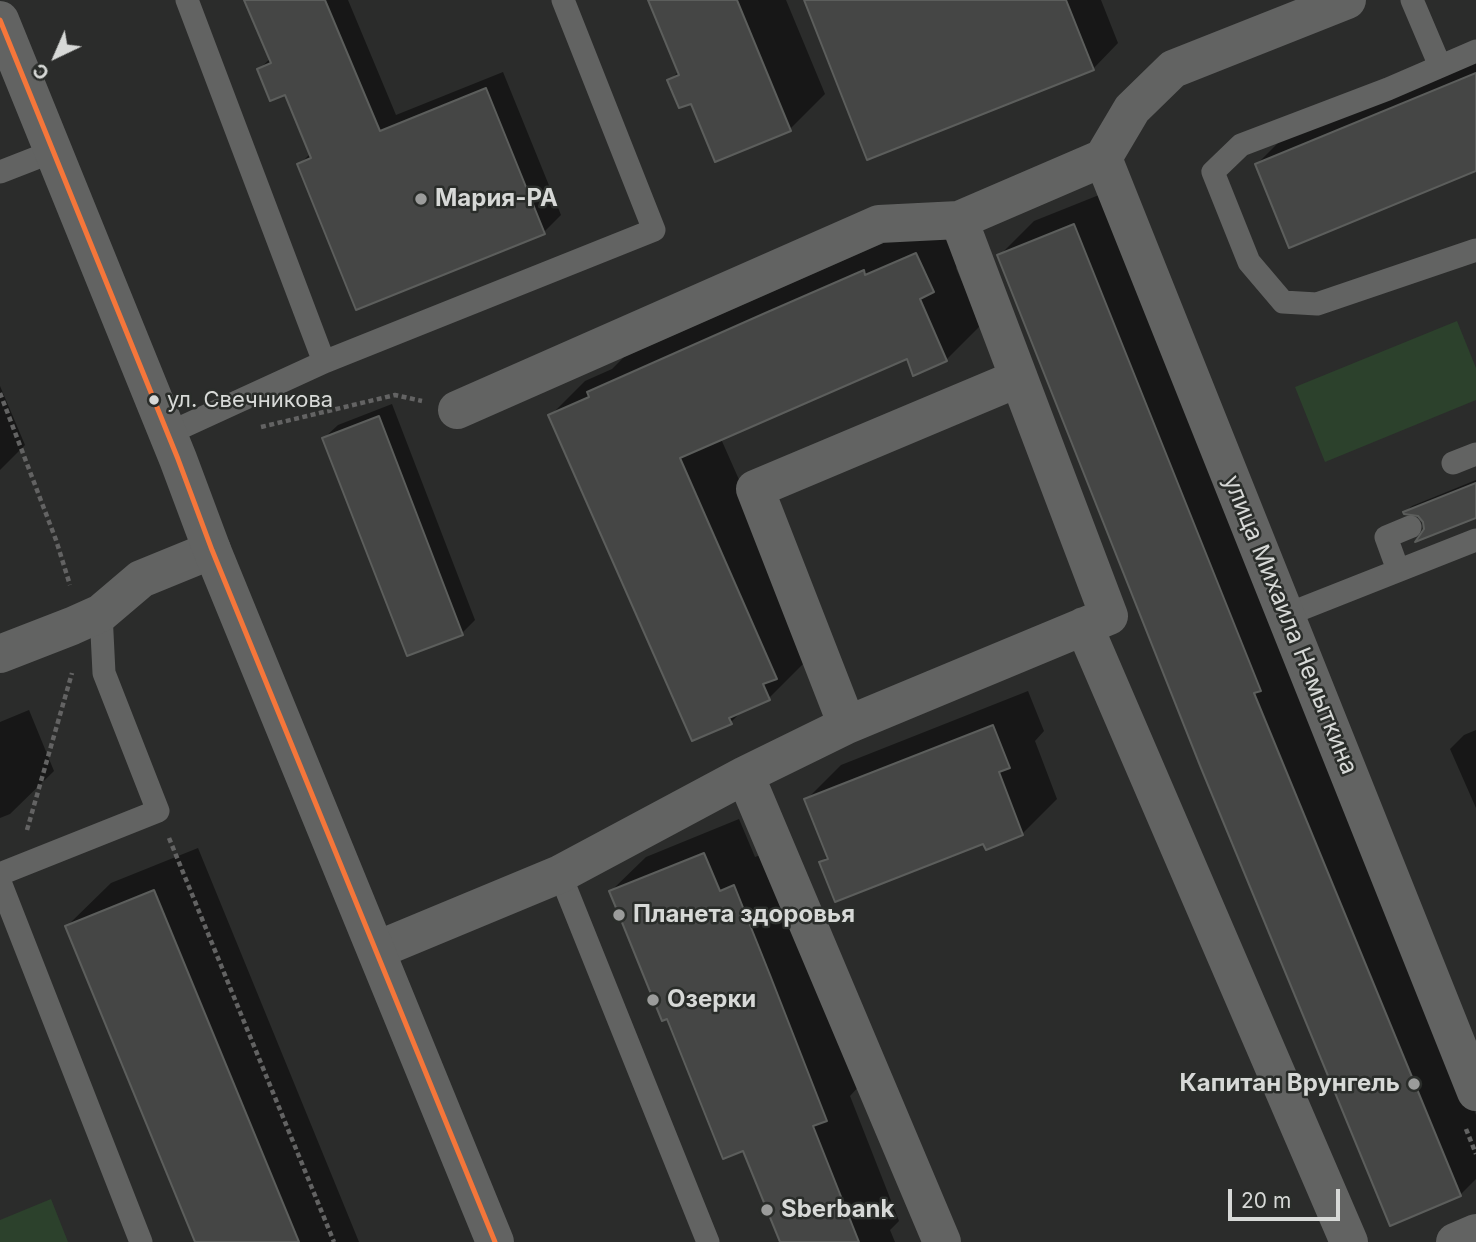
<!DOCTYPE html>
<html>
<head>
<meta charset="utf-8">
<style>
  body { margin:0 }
  #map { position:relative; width:1476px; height:1242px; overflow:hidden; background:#2b2c2b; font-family:Inter,sans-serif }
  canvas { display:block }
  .north { position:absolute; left:21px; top:21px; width:70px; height:70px; -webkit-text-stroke:5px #2a2d2a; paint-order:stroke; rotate:224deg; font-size:19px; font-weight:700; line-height:28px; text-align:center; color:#d7d9d7 }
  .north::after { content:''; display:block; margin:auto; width:24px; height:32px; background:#d7d9d7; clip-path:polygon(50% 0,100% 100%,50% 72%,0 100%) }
  .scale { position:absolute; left:1228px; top:1189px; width:112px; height:32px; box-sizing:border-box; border:4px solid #d7d9d7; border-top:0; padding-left:9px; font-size:21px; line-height:24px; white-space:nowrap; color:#d7d9d7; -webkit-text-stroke:5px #2a2d2a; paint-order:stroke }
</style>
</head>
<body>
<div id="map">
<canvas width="1476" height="1242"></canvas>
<div class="north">С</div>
<div class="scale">20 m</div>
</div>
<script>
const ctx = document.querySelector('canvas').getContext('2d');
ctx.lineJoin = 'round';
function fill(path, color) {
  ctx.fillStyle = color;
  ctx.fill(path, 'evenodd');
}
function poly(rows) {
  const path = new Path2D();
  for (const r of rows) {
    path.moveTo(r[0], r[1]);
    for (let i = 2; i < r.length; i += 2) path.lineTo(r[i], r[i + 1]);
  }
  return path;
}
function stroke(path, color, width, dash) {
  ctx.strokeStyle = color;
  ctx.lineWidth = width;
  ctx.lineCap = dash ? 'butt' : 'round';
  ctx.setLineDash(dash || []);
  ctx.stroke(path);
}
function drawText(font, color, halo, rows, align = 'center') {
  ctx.font = font + ' Inter,sans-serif';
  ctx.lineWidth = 5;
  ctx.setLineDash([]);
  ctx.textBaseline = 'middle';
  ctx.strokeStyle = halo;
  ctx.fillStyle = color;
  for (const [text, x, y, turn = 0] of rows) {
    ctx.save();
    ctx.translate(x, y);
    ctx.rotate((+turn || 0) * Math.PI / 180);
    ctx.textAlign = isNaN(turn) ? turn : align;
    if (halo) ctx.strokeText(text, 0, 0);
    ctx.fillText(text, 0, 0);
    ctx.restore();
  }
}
const green = poly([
  [1457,321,1476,368,1476,400,1325,462,1295,387],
  [51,1199,68,1242,0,1242,0,1220]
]);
const shadow = poly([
  [246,0,348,0,396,115,503,72,561,215,544,232,299,165,311,153,286,92,259,69,271,58],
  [650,0,786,0,825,94,790,129,692,102,669,81,679,71],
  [806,0,1101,0,1118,43,1093,69],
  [1476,49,1476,170,1257,164,1300,121],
  [1109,191,1289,660,1476,1115,1476,1179,1460,1195,999,256,1034,221],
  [951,219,968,256,956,268,981,325,946,360,908,357,721,439,811,642,804,663,769,698,743,710,731,722,550,416,585,381,612,369,624,357,899,236],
  [0,386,25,445,0,470],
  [392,404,475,620,462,633,324,438,338,425],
  [1476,480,1476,516,1426,530,1425,522,1419,514,1405,512,1412,506],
  [1028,691,1044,731,1035,741,1057,799,1022,834,984,841,821,863,828,855,806,800,841,765],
  [29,710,54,771,10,814,0,818,0,722],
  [1476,730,1476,808,1450,749,1464,735],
  [739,819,755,857,769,852,861,1084,850,1096,899,1221,890,1230,895,1242,782,1242,744,1149,668,1017,611,891,646,857],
  [198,848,359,1242,197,1242,67,926,111,883]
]);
const building = poly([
  [244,0,325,0,380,131,486,88,545,234,356,310,297,164,311,158,285,95,270,101,257,69,271,63,244,0],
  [648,0,737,0,791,131,715,162,691,104,679,108,667,80,679,75,648,0],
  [804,0,1066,0,1094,70,867,160,804,0],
  [1476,73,1476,171,1289,248,1255,164,1476,73],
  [1074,224,1261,691,1254,693,1461,1196,1390,1226,1201,768,997,255,1074,224],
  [916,253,934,292,920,299,947,361,913,376,907,359,680,458,777,679,763,684,770,700,729,718,732,724,692,741,548,415,589,397,587,392,763,314,864,270,865,275,916,253],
  [379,416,463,635,407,656,322,438,379,416],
  [1476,483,1476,518,1415,542,1424,529,1423,522,1418,516,1404,514,1403,512,1476,483],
  [993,725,1010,768,999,772,1023,835,986,850,983,844,835,902,819,862,828,859,804,799,993,725],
  [704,853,720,891,734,885,770,975,827,1121,813,1126,859,1242,780,1242,743,1151,723,1159,667,1019,662,1021,619,915,609,891,704,853],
  [154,890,299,1242,195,1242,65,926,154,890]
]);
const path = poly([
  [0,393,56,540,70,585],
  [261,427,395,395,422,401],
  [27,830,72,673],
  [169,838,334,1242],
  [1466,1129,1476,1154]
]);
const service = poly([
  [187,0,324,362],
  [1412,0,1440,66],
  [1476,51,1388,89,1241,145,1213,172,1249,262,1283,302,1317,304,1476,250],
  [0,172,54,151],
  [167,434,324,362,654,230,563,0],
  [1453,463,1476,454],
  [1398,570,1386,537,1410,527],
  [1286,615,1476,540],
  [0,874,158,811,104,673,101,613],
  [560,874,708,1242],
  [0,882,141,1242]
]);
const minor = poly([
  [1103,158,1476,1092],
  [457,410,879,224,959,220],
  [1084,626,1349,1242],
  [0,654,72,626,101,613,141,579,212,550],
  [847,725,755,489,1019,378],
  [745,775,942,1242],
  [377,950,560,874,745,775,847,725,1109,616,959,220,1103,158,1132,109,1173,69,1347,0],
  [1455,1242,1476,1233]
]);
const tertiary = poly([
  [0,20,178,459,212,550,495,1242]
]);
const bus1 = poly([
  [0,20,178,459,212,550,495,1242]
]);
const markers = [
  [421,199,7,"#9b9c9b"],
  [154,400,6,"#d7d9d7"],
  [619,915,7,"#9b9c9b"],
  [653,1000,7,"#9b9c9b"],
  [1414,1084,7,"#9b9c9b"],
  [767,1210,7,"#9b9c9b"]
];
const busNames = [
  ["ул. Свечникова",167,400]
];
const poiNames = [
  ["Мария-РА",435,199],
  ["Планета здоровья",633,915],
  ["Озерки",667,1000],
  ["Капитан Врунгель",1400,1084,"right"],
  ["Sberbank",781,1210]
];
const streetNames = [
  ["улица Михаила Немыткина",1290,625,68]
];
fill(green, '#2c412c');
fill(shadow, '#0007');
fill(building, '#454645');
stroke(building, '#5c5e5c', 2);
stroke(path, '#636363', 4.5, [5, 3.5]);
stroke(service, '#626362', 23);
stroke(minor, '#626362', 38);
stroke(tertiary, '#626362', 38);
stroke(bus1, '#f5763a', 5);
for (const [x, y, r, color] of markers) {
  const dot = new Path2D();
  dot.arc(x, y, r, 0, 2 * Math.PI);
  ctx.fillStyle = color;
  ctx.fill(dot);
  stroke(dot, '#2a2d2a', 2.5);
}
drawText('22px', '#d7d9d7', '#2a2d2a', busNames, 'left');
drawText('bold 24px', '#d7d9d7', '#2a2d2a', poiNames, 'left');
drawText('24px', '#d7d9d7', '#2a2d2a', streetNames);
</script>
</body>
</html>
